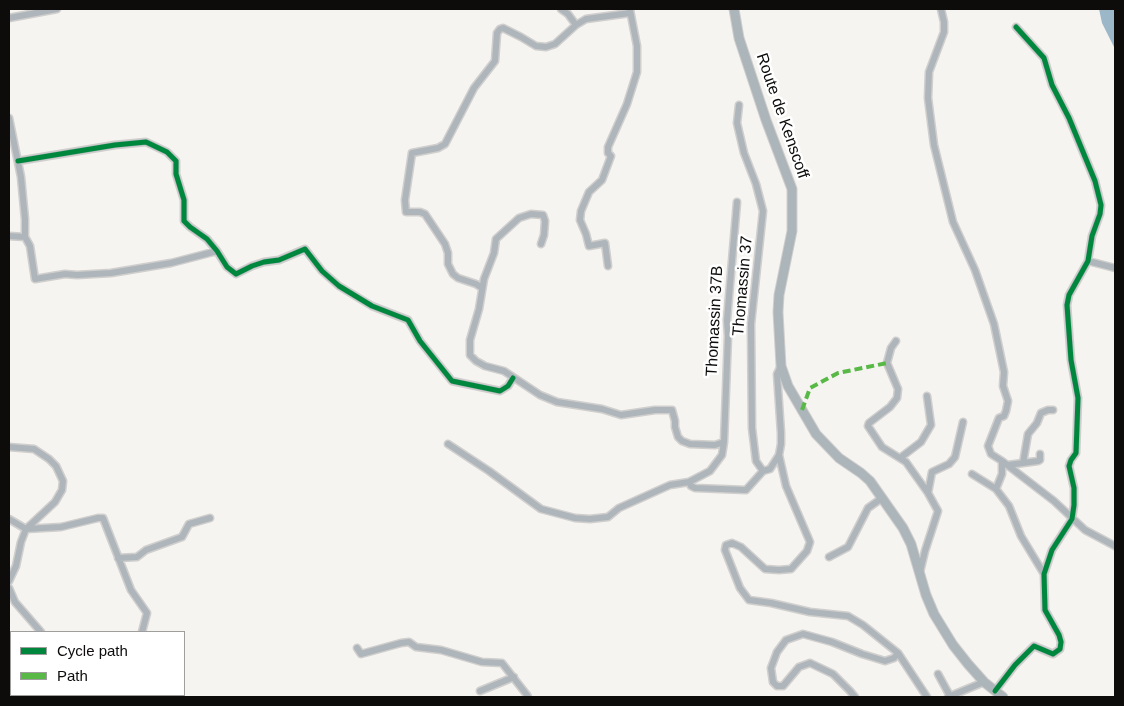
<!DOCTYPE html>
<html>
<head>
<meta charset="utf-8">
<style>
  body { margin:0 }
  #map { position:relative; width:1124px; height:706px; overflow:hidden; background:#f6f4f1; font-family:Helvetica,sans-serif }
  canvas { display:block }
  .frame { position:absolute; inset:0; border:10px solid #0d0c0a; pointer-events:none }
  .legend { position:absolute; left:10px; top:631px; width:175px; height:65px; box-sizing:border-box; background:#fff; border:1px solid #9e9e9d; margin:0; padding:6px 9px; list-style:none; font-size:15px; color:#0d0c0a }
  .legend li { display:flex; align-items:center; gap:10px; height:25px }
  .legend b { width:25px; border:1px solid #9e9e9d }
</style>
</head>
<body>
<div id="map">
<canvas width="1124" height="706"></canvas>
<div class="frame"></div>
<ul class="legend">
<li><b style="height:6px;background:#00873e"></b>Cycle path</li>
<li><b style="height:6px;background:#58b947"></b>Path</li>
</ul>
</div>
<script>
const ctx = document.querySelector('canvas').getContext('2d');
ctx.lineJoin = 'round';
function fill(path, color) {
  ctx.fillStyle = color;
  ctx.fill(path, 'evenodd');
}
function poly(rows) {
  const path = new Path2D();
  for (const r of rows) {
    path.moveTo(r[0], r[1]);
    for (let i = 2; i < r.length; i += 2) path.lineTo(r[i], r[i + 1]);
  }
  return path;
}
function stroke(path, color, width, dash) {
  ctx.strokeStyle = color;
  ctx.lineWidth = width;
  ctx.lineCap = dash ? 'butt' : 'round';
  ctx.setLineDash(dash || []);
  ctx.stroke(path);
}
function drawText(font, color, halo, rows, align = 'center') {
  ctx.font = font + ' Helvetica,sans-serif';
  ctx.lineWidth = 5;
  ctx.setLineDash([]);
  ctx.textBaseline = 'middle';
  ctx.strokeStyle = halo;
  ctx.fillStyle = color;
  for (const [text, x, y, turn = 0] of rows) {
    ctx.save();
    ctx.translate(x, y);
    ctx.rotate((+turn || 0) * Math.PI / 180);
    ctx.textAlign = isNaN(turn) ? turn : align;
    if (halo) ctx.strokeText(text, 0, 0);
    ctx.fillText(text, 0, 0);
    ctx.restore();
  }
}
const water = poly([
  [1099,9,1115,9,1115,49,1102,23]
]);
const minor = poly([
  [561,9,568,14,576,25],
  [941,9,944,22,944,32,929,72,928,98,934,145,953,222,975,270,994,324,1004,372,1003,386,1008,401,1006,411,1004,416,999,418,988,446,991,454,1002,461,1002,474,996,489,1009,506,1021,536,1044,574],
  [9,18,57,9],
  [739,105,737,123,744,153,756,184,763,211,751,324,752,428,756,461,763,471],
  [9,118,21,177,25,219,25,237,30,246,35,279,65,274,77,275,111,273,171,263,217,251],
  [18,161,115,145,146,142,167,152,176,161,176,174,184,200,184,221,190,227,207,239,217,251,227,267,236,274,252,266,264,262,279,260,305,249,322,271,339,286,372,306,408,320,420,341,452,381,500,391,508,386,513,378],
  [9,236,25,237],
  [541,244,544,235,545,221,543,215,531,214,519,218,496,239,494,253,484,279,479,309,470,340,470,355,476,361,485,366,504,371,540,395,557,402,602,409,621,415,655,410,672,410,675,421,675,427,678,437,682,441,690,444,715,445,724,442,722,455,710,471,689,482],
  [1088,261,1115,268],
  [608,266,605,243,589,246,586,234,580,220,581,211,589,192,602,180,611,156,608,153,608,147,627,104,637,72,637,46,630,10],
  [482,288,476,284,458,278,453,274,448,264,448,253,445,244,425,214,420,212,406,212,405,200,412,153,438,148,445,144,474,88,495,61,497,33,500,29,503,28,521,37,536,46,546,47,555,44,576,25,586,19,630,13],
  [896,341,891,348,887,363,898,389,897,398,890,407,869,423,868,426,882,447,906,462,928,493,938,511,925,551,920,572],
  [724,442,728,336,727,320,737,202],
  [448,444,489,471,541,509,575,518,590,519,608,517,619,508,670,485,689,482,691,486,695,488,746,490,763,471,770,469,779,455,781,444,781,433,777,374,781,366],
  [9,447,34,449,49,459,56,466,63,481,62,490,55,502,26,529,21,542,16,566,9,581],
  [779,455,786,486,810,542,807,551,791,569,779,570,765,569,741,547,732,543,726,545,725,550,740,588,749,600,771,603,810,612,848,616,863,625,898,653,927,697],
  [900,458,921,442,931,425,927,396],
  [1002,461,1054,501,1085,530,1115,546],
  [1023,463,1028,434,1037,423,1041,413,1048,410,1053,410],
  [1008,465,1038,461,1040,460,1040,454],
  [972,474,996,489],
  [928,493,932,472,949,464,955,457,963,422],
  [9,519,26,529,61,527,98,518,103,518,131,590,147,613,142,632],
  [829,557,848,547,868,508,882,498],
  [118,558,137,557,146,550,182,537,189,524,210,518],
  [9,588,15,602,41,632],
  [357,648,361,654,401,643,409,642,416,647,441,650,482,662,502,663,527,695,528,697],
  [938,674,950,696],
  [480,691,514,677],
  [995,691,1015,665,1034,646,1053,654,1060,649,1061,642,1059,635,1045,610,1044,574,1052,550,1072,519,1074,505,1074,488,1069,466,1071,460,1076,453,1078,398,1071,360,1067,305,1069,295,1088,261,1092,236,1100,214,1101,205,1095,181,1069,118,1052,85,1044,58,1016,27],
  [105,695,108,697],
  [855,697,850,691,833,674,810,663,799,667,783,686,777,686,773,682,771,668,777,652,786,640,803,634,832,642,862,654,885,661,894,658,898,653],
  [948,697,984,682]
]);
const major = poly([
  [734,9,739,38,766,120,792,189,792,231,779,295,778,312,781,366,788,386,816,434,839,458,861,473,870,481,903,528,911,544,926,595,934,614,953,645,968,664,984,682,1003,697]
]);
const quiet = poly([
  [802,410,810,388,838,373,887,363]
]);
const cycleway = poly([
  [18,161,115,145,146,142,167,152,176,161,176,174,184,200,184,221,190,227,207,239,217,251,227,267,236,274,252,266,264,262,279,260,305,249,322,271,339,286,372,306,408,320,420,341,452,381,500,391,508,386,513,378],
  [995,691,1015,665,1034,646,1053,654,1060,649,1061,642,1059,635,1045,610,1044,574,1052,550,1072,519,1074,505,1074,488,1069,466,1071,460,1076,453,1078,398,1071,360,1067,305,1069,295,1088,261,1092,236,1100,214,1101,205,1095,181,1069,118,1052,85,1044,58,1016,27]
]);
const streetNames = [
  ["Route de Kenscoff",782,116,71],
  ["Thomassin 37",743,286,-85],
  ["Thomassin 37B",715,321,-87]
];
fill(water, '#9cb7c8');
stroke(minor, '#d0cfcd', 9);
stroke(major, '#d0cfcd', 11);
stroke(minor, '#aeb6bb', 6);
stroke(major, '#acb6ba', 9);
stroke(quiet, '#58b947', 4, [8, 4]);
stroke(cycleway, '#00873e', 5);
drawText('16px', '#0d0c0a', '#fff', streetNames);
</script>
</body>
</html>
